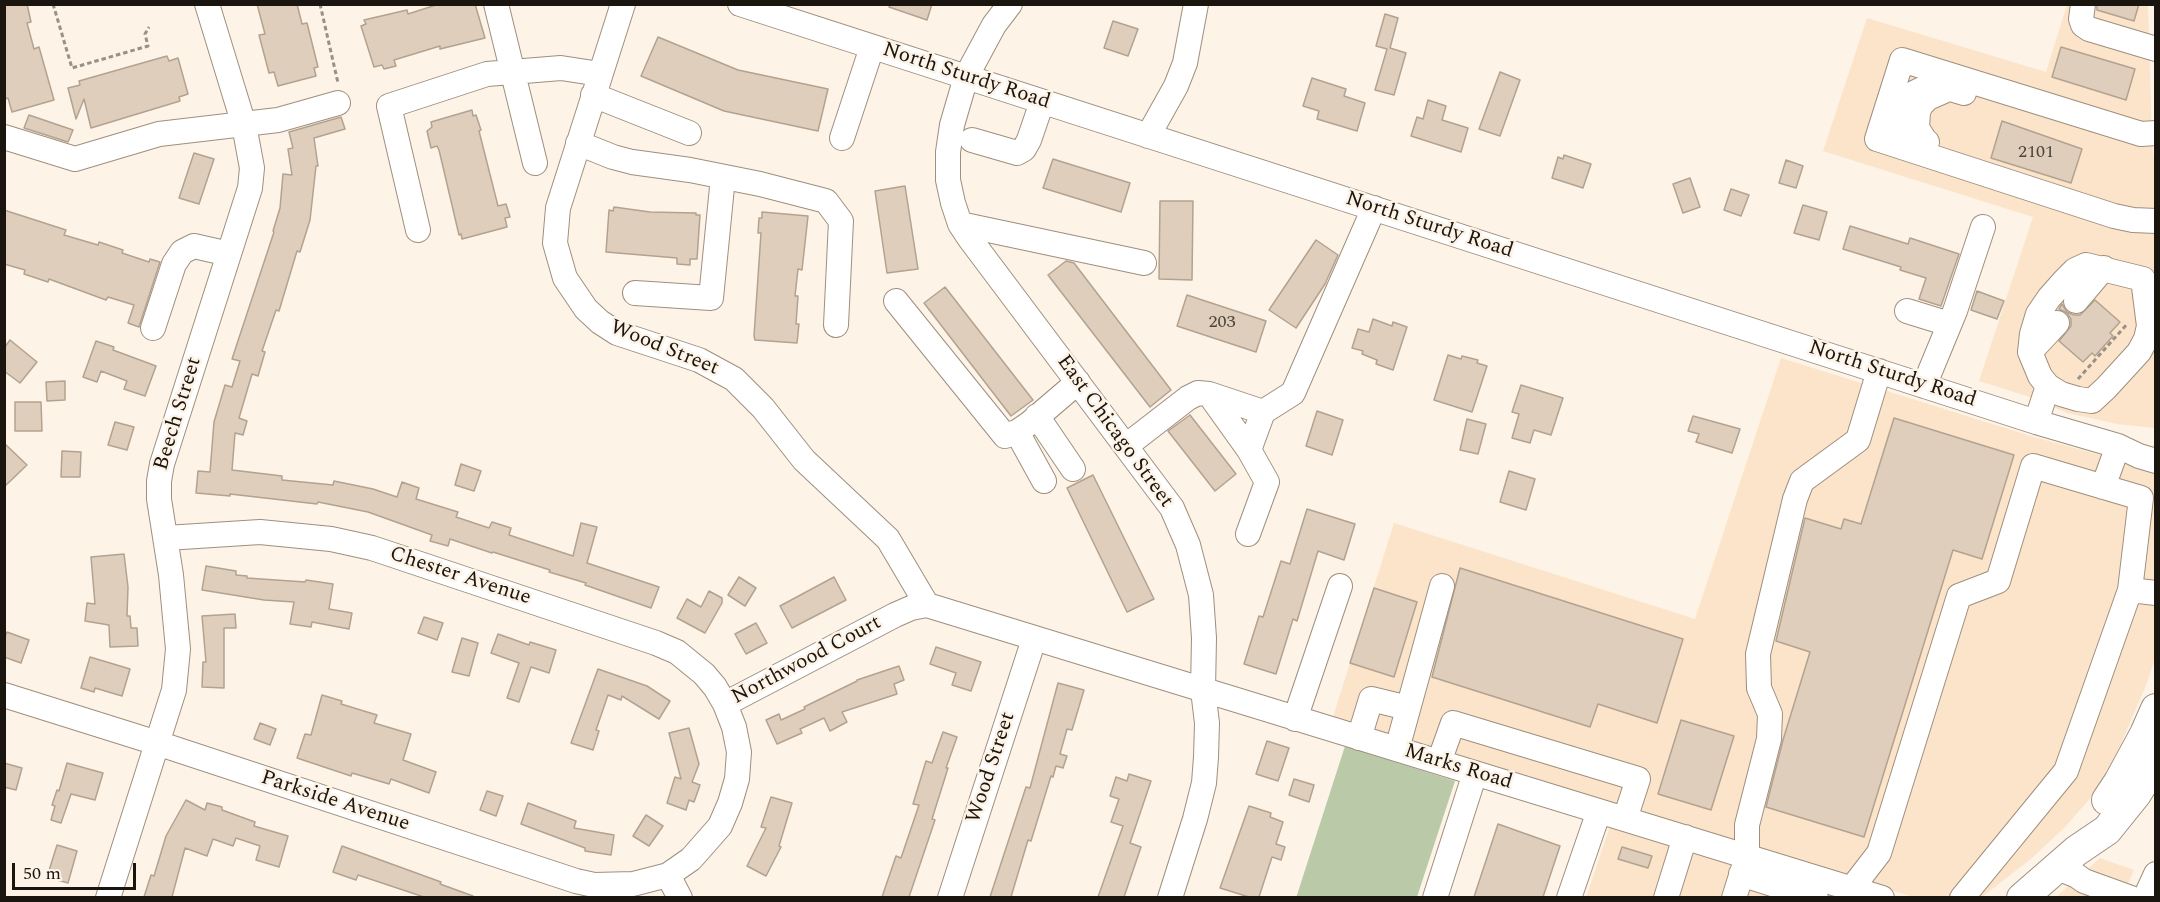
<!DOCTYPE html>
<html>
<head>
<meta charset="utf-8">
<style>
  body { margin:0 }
  #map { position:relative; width:2160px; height:902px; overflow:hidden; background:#fdf3e7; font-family:Spectral,serif }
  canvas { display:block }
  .frame { position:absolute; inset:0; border:6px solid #1b150f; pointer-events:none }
  .scale { position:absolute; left:12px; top:863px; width:124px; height:27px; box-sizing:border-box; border:3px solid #1b150f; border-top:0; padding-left:8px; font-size:18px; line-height:21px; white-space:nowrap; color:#1b150f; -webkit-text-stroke:4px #fdf3e7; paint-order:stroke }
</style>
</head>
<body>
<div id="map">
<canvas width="2160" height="902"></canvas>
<div class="frame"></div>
<div class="scale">50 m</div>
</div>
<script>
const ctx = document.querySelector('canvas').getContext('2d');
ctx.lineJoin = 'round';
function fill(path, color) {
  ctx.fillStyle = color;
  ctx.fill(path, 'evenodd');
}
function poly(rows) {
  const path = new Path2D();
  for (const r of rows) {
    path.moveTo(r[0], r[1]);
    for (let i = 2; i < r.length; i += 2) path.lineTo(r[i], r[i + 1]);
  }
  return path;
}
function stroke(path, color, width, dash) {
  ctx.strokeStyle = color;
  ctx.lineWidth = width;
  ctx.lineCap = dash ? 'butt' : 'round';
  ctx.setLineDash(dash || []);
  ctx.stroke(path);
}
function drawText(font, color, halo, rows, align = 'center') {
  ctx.font = font + ' Spectral,serif';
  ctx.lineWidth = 5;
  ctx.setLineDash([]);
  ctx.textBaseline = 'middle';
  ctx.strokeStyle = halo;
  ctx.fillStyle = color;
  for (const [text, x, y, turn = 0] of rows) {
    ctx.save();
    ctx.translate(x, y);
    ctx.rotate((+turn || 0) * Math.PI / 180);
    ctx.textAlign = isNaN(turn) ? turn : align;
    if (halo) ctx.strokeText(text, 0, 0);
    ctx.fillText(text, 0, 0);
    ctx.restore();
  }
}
const built = poly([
  [2067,5,2148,5,2152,142,2156,179,2155,428,2117,424,2067,413,2033,398,1979,381,2033,217,1823,151,1867,18,2046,72],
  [1781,358,2034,437,2155,470,2156,655,2147,683,2111,767,2093,795,2066,826,2032,858,1982,897,1913,897,1333,717,1394,523,1695,619],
  [1610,826,1842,898,1586,898],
  [2100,858,2134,870,2122,897,2055,898]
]);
const green = poly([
  [1345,746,1455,781,1417,897,1296,898]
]);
const building = poly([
  [4,4,27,4,31,22,27,23,34,49,39,47,54,100,12,112,8,98,4,99,4,4],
  [257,4,297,4,302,24,307,23,318,67,314,68,316,76,278,86,274,72,269,73,259,35,265,34,257,4],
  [439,4,475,4,485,38,440,49,440,46,394,60,396,66,384,69,382,65,374,67,361,26,366,24,364,20,407,10,408,14,439,4],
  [890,4,932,4,927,20,889,7,890,4],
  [2097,4,2139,4,2134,21,2097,10,2097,4],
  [1385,14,1398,18,1390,48,1406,53,1394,95,1375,90,1387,49,1376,46,1385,14],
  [1113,21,1138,29,1128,56,1104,48,1113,21],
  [658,37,738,70,828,89,818,131,724,111,641,76,658,37],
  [2061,47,2135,69,2126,100,2052,77,2061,47],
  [167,56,169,61,178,58,188,94,179,97,180,101,91,128,84,99,76,119,68,88,80,85,79,81,167,56],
  [1500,72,1520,80,1500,136,1479,129,1500,72],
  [1312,78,1346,89,1344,96,1365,103,1357,131,1317,119,1319,111,1303,106,1312,78],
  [1428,100,1446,106,1442,120,1468,128,1461,152,1411,136,1417,117,1423,119,1428,100],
  [472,110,473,116,476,115,481,130,479,131,498,206,506,204,510,217,505,218,507,227,462,239,461,234,459,235,439,150,437,146,431,148,427,131,432,127,431,122,472,110],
  [29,115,73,130,68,142,24,128,29,115],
  [341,117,345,129,314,138,318,166,316,166,310,220,300,252,297,251,279,311,276,310,262,351,265,352,258,376,252,374,239,418,247,421,243,435,235,433,232,470,282,476,282,480,333,485,334,481,373,489,397,497,402,482,419,488,416,499,458,512,456,517,489,528,492,522,511,528,509,535,573,556,581,523,597,527,587,563,659,587,651,608,585,585,586,583,549,572,550,570,493,552,492,553,450,539,448,546,430,541,432,535,368,512,318,502,317,504,230,494,230,496,196,493,198,471,210,472,214,422,225,385,232,387,240,361,232,359,274,232,273,231,280,208,283,174,292,175,288,149,293,148,289,132,341,117],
  [2002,121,2082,149,2071,183,1991,158,2002,121],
  [194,153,214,159,199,204,179,198,194,153],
  [1564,155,1591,164,1583,188,1552,178,1558,157,1563,159,1564,155],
  [1053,159,1130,183,1121,212,1043,188,1053,159],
  [1786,160,1803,166,1796,188,1779,183,1786,160],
  [1690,178,1700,207,1683,213,1673,184,1690,178],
  [905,186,918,269,887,273,875,191,905,186],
  [1731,189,1749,195,1741,216,1724,210,1731,189],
  [1160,201,1193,201,1192,280,1159,279,1160,201],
  [1803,205,1827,212,1819,240,1794,233,1803,205],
  [614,207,650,212,696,213,696,215,700,215,697,259,690,259,690,265,677,264,677,258,606,252,609,210,613,211,614,207],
  [4,210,66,230,64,235,98,245,99,242,123,250,122,253,149,262,150,259,160,262,139,327,128,323,134,305,108,297,106,300,49,279,48,282,24,274,25,270,4,264,4,210],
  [762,212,808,216,802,270,798,269,795,296,798,296,796,324,799,324,797,343,755,340,754,336,761,233,758,233,759,218,762,218,762,212],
  [1850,226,1908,244,1910,238,1959,254,1941,306,1919,299,1926,278,1900,270,1901,267,1843,249,1850,226],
  [1316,240,1338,255,1325,284,1296,328,1269,310,1316,240],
  [1066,261,1074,263,1171,390,1150,407,1048,275,1066,261],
  [945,287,1033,400,1011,416,924,303,945,287],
  [1977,291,2004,301,1997,319,1971,310,1977,291],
  [1187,295,1266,321,1256,352,1177,326,1187,295],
  [2095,300,2120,322,2110,333,2113,336,2095,356,2092,353,2083,362,2059,341,2071,326,2071,319,2067,313,2059,309,2062,304,2067,312,2074,315,2080,315,2095,300],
  [1373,319,1392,326,1393,322,1407,327,1393,370,1376,364,1377,360,1362,354,1363,351,1352,348,1358,329,1369,332,1373,319],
  [10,340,37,362,20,383,4,371,4,348,10,340],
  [96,341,114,347,113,350,156,366,145,396,124,389,127,381,101,371,97,382,83,377,96,341],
  [1448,355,1461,359,1462,356,1478,360,1477,363,1487,366,1472,412,1434,400,1448,355],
  [65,381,65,400,47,401,46,382,65,381],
  [1521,385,1563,398,1551,435,1534,430,1530,443,1512,438,1519,414,1512,412,1521,385],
  [15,402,41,402,42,431,15,431,15,402],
  [1317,411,1343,420,1332,455,1306,446,1317,411],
  [1190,415,1236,474,1215,491,1168,431,1190,415],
  [1693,416,1740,429,1732,453,1696,442,1699,434,1688,431,1693,416],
  [1894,418,2014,455,1982,559,1953,550,1864,837,1766,807,1783,740,1810,652,1776,641,1805,518,1841,529,1844,519,1861,524,1894,418],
  [1467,419,1486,424,1478,454,1460,450,1467,419],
  [115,422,134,427,127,450,108,445,115,422],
  [4,443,27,465,4,487,4,443],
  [62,451,81,452,80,477,61,477,62,451],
  [461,464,481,471,474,491,455,485,461,464],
  [1509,471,1535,479,1526,510,1500,502,1509,471],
  [1093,475,1154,599,1127,612,1067,488,1093,475],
  [1307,509,1355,524,1344,560,1318,551,1297,621,1293,619,1276,674,1244,664,1259,616,1263,617,1281,561,1290,564,1307,509],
  [124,554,128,587,127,616,130,616,131,628,137,628,138,646,110,647,109,625,85,621,87,603,95,604,91,557,124,554],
  [206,566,236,571,236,575,247,576,247,578,305,582,306,580,333,584,329,609,352,613,349,629,312,622,311,627,290,624,294,602,264,600,202,590,206,566],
  [1460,568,1683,639,1657,723,1598,704,1590,727,1432,677,1460,568],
  [739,577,756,588,745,606,728,595,739,577],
  [834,577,846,600,792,628,780,606,834,577],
  [1374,588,1417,602,1394,677,1350,663,1374,588],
  [709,591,722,598,722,603,705,633,677,618,687,599,701,607,709,591],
  [235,614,236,628,224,628,224,688,202,687,203,662,206,662,202,616,235,614],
  [424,617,443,623,437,640,418,633,424,617],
  [756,623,767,643,746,654,735,634,756,623],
  [7,632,29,640,21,663,4,657,4,639,7,632],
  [498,634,529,645,530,642,556,650,549,673,531,667,519,702,507,698,519,663,491,653,498,634],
  [462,638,478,643,469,676,452,672,462,638],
  [936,647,981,662,971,691,952,685,956,673,930,664,936,647],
  [90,657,130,669,122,696,95,688,94,692,81,688,90,657],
  [899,666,904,680,894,684,897,694,842,712,847,722,830,731,824,718,800,729,802,733,777,744,766,720,779,714,781,720,805,709,804,707,857,681,857,680,899,666],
  [598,669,647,686,670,701,659,719,622,696,621,700,608,695,596,730,599,731,593,750,571,743,598,669],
  [1058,683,1084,690,1072,730,1067,729,1060,754,1067,756,1063,768,1056,766,1053,777,1051,776,1031,841,1028,840,1011,897,990,897,1026,787,1030,788,1058,683],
  [322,695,342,701,341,704,377,715,374,723,411,734,403,760,436,772,429,793,391,779,389,784,352,773,351,776,297,758,305,734,311,735,322,695],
  [1681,720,1734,736,1711,810,1658,794,1681,720],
  [260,723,276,729,270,745,254,739,260,723],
  [689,728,699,764,692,782,700,785,694,802,689,800,686,810,667,803,675,777,681,779,669,733,689,728],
  [943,732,957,737,946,768,948,768,932,819,935,820,909,897,882,897,896,856,901,858,919,805,913,804,926,761,932,763,943,732],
  [1267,741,1289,748,1278,781,1256,774,1267,741],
  [4,763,22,768,16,790,4,787,4,763],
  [67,763,103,773,95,800,71,794,61,823,51,820,55,806,52,805,57,790,59,791,67,763],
  [1129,774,1151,781,1130,843,1141,847,1124,897,1098,897,1123,826,1111,822,1119,799,1110,796,1116,777,1127,781,1129,774],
  [1294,779,1314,785,1309,802,1289,795,1294,779],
  [487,791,503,796,496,816,480,810,487,791],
  [771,797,792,803,779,846,781,847,766,876,747,866,766,828,761,827,771,797],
  [186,800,205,810,207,803,222,807,222,810,255,822,254,826,288,836,279,867,256,860,260,846,236,838,233,846,213,839,207,856,185,848,172,897,144,897,151,875,154,876,166,836,186,800],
  [528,803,576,821,574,828,614,835,611,855,585,851,585,848,521,824,528,803],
  [1249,806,1271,813,1270,817,1283,822,1276,844,1285,847,1281,860,1272,857,1259,897,1249,897,1220,888,1249,806],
  [646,815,663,826,649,846,633,836,646,815],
  [1498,824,1560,846,1543,897,1474,897,1498,824],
  [57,845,77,851,68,883,47,877,57,845],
  [342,846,441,882,440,884,473,896,473,897,424,897,358,875,356,880,333,872,342,846],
  [1622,847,1652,856,1648,868,1618,859,1622,847]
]);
const path = poly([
  [53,4,72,68,148,46,145,34,149,27],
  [320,4,338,83],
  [2078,379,2128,323]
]);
const minor = poly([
  [496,4,535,163],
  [623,4,558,208,555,243,565,278,586,309,600,322,617,333,699,360,734,379,763,408,804,460,888,539,927,605],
  [740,4,2036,422,2118,446,2139,456,2156,461],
  [1010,4,994,25,966,77,952,125,948,152,948,180,953,203,960,224,970,239,1172,508,1188,545,1201,595,1204,638,1203,690,1207,723,1206,757,1204,783,1195,819,1170,898],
  [2083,4,2081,19,2083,25,2089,29,2156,49],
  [593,95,689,133],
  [2156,133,2141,134,1902,60,1877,139,2114,216,2133,220,2156,221],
  [1148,136,1176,86,1185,63,1196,4],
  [4,137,75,159,159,134,278,120,338,103],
  [842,138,872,47],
  [972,140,1017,153,1024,149,1029,140,1042,102],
  [1926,142,1917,128,1918,112,1921,105,1928,98,1944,91],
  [1927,142,1906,135,1900,131,1897,118,1902,104,1908,96,1924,88,1944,87,1964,93],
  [578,143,613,157,632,162,690,170,760,184,826,201,841,221,836,325],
  [960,224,1144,263],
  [418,230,389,106,487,74,561,68,600,74],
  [635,293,711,298,723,177],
  [896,301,1005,436,1017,432,1030,423,1078,382],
  [2076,301,2104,268],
  [1907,311,1949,324],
  [153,328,174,264,182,252,194,246,229,254],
  [2030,352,2057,323],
  [1924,386,1955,311,1983,227],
  [1209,394,1249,450],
  [1037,416,1073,469],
  [2036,422,2048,386,2061,394,2078,399,2092,401,2106,388,2139,352,2146,339,2149,326,2143,279,2086,265,2075,270,2065,280,2049,298,2038,314,2032,334,2030,352,2040,376,2048,386],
  [1017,432,1044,481],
  [1126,446,1188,398,1198,393,1209,394,1263,412,1293,393,1374,208],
  [2103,487,2118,446],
  [1248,534,1267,482,1249,450,1263,412],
  [166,538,260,532,331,539,372,548,656,643,677,652,704,674,715,687,725,704],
  [4,695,157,743,576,881,594,885,633,884,668,875,691,859,720,826,730,803,737,779,739,752,734,727,725,704,895,615,911,608,927,605,1882,898],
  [1295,719,1340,586],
  [1359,738,1371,699,1408,708],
  [1397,749,1442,586],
  [1439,762,1453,723,1638,779,1625,819],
  [2058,868,2077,876,2084,881,2131,898],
  [1741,874,1816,898],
  [668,875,680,898],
  [1852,888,1879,853,1959,596,1998,581,2033,466,2141,498,2130,590,2156,593],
  [108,898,174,690,178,649,171,575,159,499,159,481,162,464,250,188,252,168,244,125,207,4],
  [950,898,1034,639],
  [1435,898,1475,773],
  [1569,898,1599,811],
  [1666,898,1685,837],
  [1734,898,1747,857,1747,825,1769,739,1770,714,1759,688,1758,654,1795,499,1802,481,1858,440,1879,371],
  [1962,898,2066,771,2130,590],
  [2145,898,2156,874]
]);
const major = poly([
  [2107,800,2119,782,2145,734,2156,709],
  [2022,898,2076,851,2107,830,2136,794,2156,762]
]);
const numberNames = [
  ["2101",2036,153],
  ["203",1222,323]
];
const streetNames = [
  ["North Sturdy Road",966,77,18],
  ["North Sturdy Road",1429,226,18],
  ["Wood Street",664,349,22],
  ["North Sturdy Road",1892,375,18],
  ["Beech Street",179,414,-73],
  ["East Chicago Street",1114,432,54],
  ["Chester Avenue",460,577,18],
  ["Northwood Court",807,661,-28],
  ["Wood Street",992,768,-72],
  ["Marks Road",1458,768,17],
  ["Parkside Avenue",335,802,18]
];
fill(built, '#fbe4ca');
fill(green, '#bacaa9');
fill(building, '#dfcebb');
stroke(building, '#b3a290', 1.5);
stroke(minor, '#9f8f7d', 26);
stroke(major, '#9f8f7d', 32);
stroke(path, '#999188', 3, [4.5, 3]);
stroke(minor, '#fff', 24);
stroke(major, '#fff', 30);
drawText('18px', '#4c433a', null, numberNames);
drawText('21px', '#1b150f', '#fdf3e7', streetNames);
</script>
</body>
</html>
